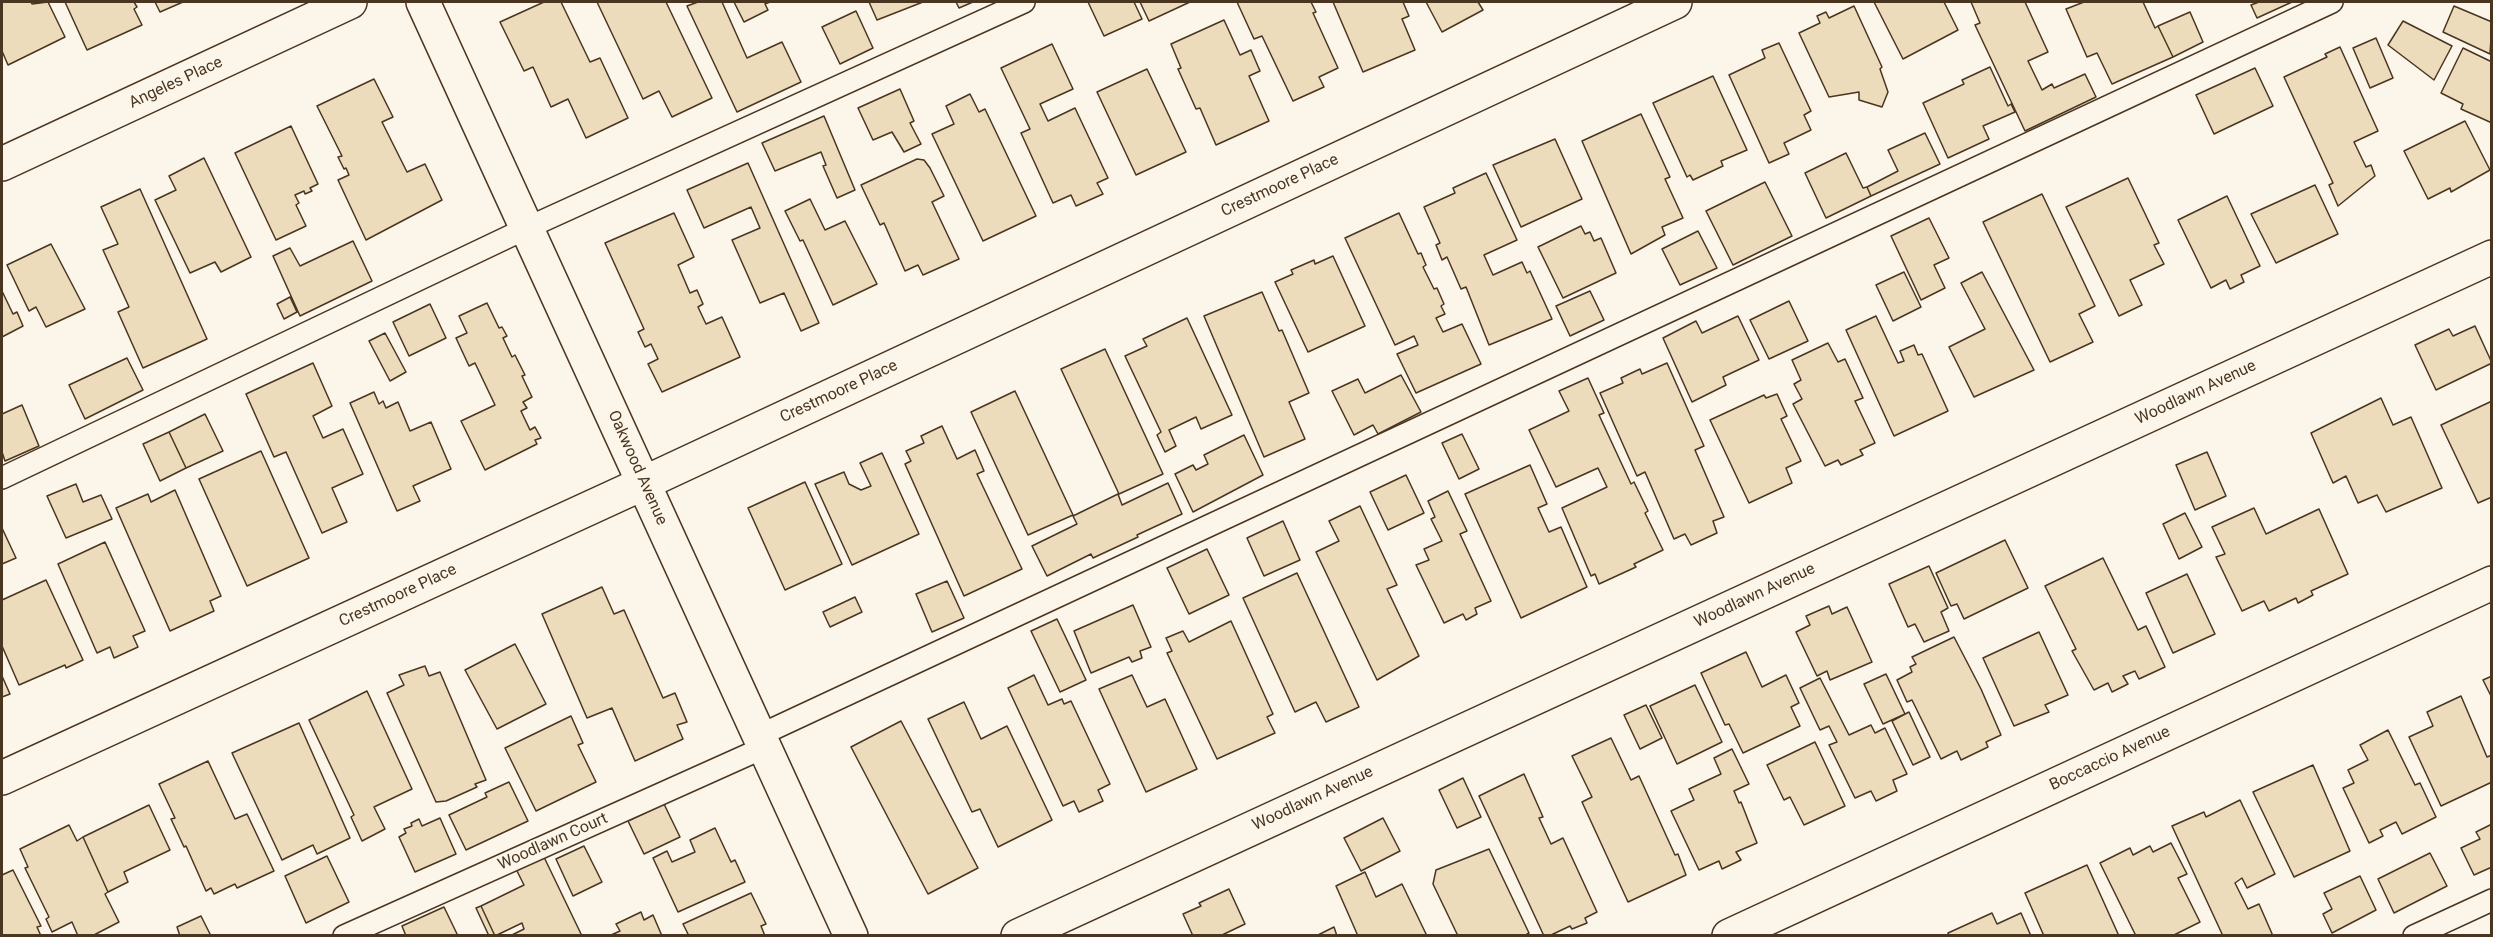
<!DOCTYPE html>
<html>
<head>
<meta charset="utf-8">
<style>
  body { margin:0 }
  #map { position:relative; width:2493px; height:937px; overflow:hidden; background:#fbf6e9; font-family:Roboto,sans-serif }
  canvas { display:block }
  .frame { position:absolute; inset:0; border:3px solid #4a3520; pointer-events:none }
</style>
</head>
<body>
<div id="map">
<canvas width="2493" height="937"></canvas>
<div class="frame"></div>
</div>
<script>
const ctx = document.querySelector('canvas').getContext('2d');
ctx.lineJoin = 'round';
function fill(path, color) {
  ctx.fillStyle = color;
  ctx.fill(path, 'evenodd');
}
function poly(rows) {
  const path = new Path2D();
  for (const r of rows) {
    path.moveTo(r[0], r[1]);
    for (let i = 2; i < r.length; i += 2) path.lineTo(r[i], r[i + 1]);
  }
  return path;
}
function stroke(path, color, width, dash) {
  ctx.strokeStyle = color;
  ctx.lineWidth = width;
  ctx.lineCap = dash ? 'butt' : 'round';
  ctx.setLineDash(dash || []);
  ctx.stroke(path);
}
function drawText(font, color, halo, rows, align = 'center') {
  ctx.font = font + ' Roboto,sans-serif';
  ctx.lineWidth = 4.5;
  ctx.setLineDash([]);
  ctx.textBaseline = 'middle';
  ctx.strokeStyle = halo;
  ctx.fillStyle = color;
  for (const [text, x, y, turn = 0] of rows) {
    ctx.save();
    ctx.translate(x, y);
    ctx.rotate((+turn || 0) * Math.PI / 180);
    ctx.textAlign = isNaN(turn) ? turn : align;
    if (halo) ctx.strokeText(text, 0, 0);
    ctx.fillText(text, 0, 0);
    ctx.restore();
  }
}
const building = poly([
  [2,2,31,2,32,4,48,2,65,37,8,65,2,51,2,2],
  [65,2,134,2,137,7,134,9,142,25,87,50,65,2],
  [155,2,183,2,160,12,155,2],
  [544,2,561,2,590,62,600,58,628,118,586,138,568,99,551,107,533,67,524,71,500,22,544,2],
  [597,2,666,2,712,98,672,117,659,91,643,99,597,2],
  [698,2,722,2,747,58,782,42,801,82,737,112,687,6,698,2],
  [734,2,770,2,765,4,768,10,744,22,734,2],
  [869,2,923,2,877,20,869,2],
  [956,2,973,2,959,8,956,2],
  [1088,2,1134,2,1142,19,1104,36,1088,2],
  [1140,2,1190,2,1149,21,1140,2],
  [1237,2,1311,2,1316,12,1313,13,1338,68,1319,77,1324,87,1293,101,1262,36,1254,39,1237,2],
  [1333,2,1403,2,1409,16,1402,19,1415,50,1363,72,1333,2],
  [1426,2,1478,2,1483,10,1442,32,1426,2],
  [1874,2,1944,2,1958,30,1903,59,1874,2],
  [1971,2,2025,2,2048,52,2028,61,2042,90,2052,84,2054,88,2085,74,2096,97,2025,131,1975,25,1980,23,1971,2],
  [2084,2,2143,2,2155,28,2158,26,2173,57,2112,84,2097,53,2087,57,2066,9,2084,2],
  [2259,2,2292,2,2257,18,2251,5,2259,2],
  [1854,6,1882,67,1880,69,1888,92,1882,107,1859,100,1859,92,1829,97,1799,33,1820,23,1817,16,1826,12,1829,18,1854,6],
  [2454,6,2492,22,2490,54,2443,32,2454,6],
  [856,11,873,48,840,64,822,27,856,11],
  [2190,12,2203,42,2173,57,2158,26,2190,12],
  [1224,20,1240,55,1251,50,1260,71,1249,76,1269,121,1216,145,1200,108,1196,109,1178,69,1181,68,1171,44,1224,20],
  [2403,21,2452,46,2434,80,2388,45,2403,21],
  [2376,38,2393,78,2370,88,2353,48,2376,38],
  [1779,43,1811,111,1804,115,1811,130,1784,143,1789,154,1769,163,1729,75,1765,58,1762,50,1779,43],
  [1052,44,1073,89,1040,104,1048,121,1075,108,1108,178,1097,183,1103,194,1076,206,1071,195,1053,203,1021,133,1030,129,1001,68,1052,44],
  [2340,47,2378,131,2354,142,2366,167,2371,165,2375,176,2338,206,2329,185,2333,183,2284,77,2327,57,2325,54,2340,47],
  [2463,48,2492,62,2492,123,2461,109,2463,104,2441,93,2463,48],
  [1990,67,2008,106,2011,104,2015,112,1983,126,1989,139,1948,158,1923,103,1964,84,1962,80,1990,67],
  [2255,68,2273,106,2214,134,2196,95,2255,68],
  [1147,69,1186,152,1136,175,1097,92,1147,69],
  [1713,76,1747,150,1721,161,1723,166,1693,180,1690,175,1687,177,1653,103,1713,76],
  [374,79,393,117,382,122,407,172,425,164,442,200,366,240,338,180,349,175,346,168,344,169,338,157,342,156,317,106,374,79],
  [900,89,914,121,910,123,921,144,904,152,892,132,873,140,858,108,900,89],
  [970,94,979,112,985,109,1036,216,983,241,932,134,954,124,946,106,970,94],
  [1641,114,1670,177,1665,179,1683,218,1662,227,1665,235,1631,254,1582,141,1641,114],
  [824,116,855,190,837,198,823,166,826,165,821,152,775,171,762,143,824,116],
  [2465,121,2490,170,2451,192,2450,188,2428,199,2404,151,2465,121],
  [291,126,318,184,310,188,312,191,305,194,304,191,295,195,299,203,296,205,306,226,276,240,235,153,291,126],
  [1925,133,1940,164,1871,196,1867,187,1898,171,1888,150,1925,133],
  [1555,139,1582,199,1521,227,1493,165,1555,139],
  [1846,153,1863,188,1867,187,1871,196,1826,218,1805,173,1846,153],
  [204,158,251,257,221,272,215,262,190,273,155,200,176,190,169,176,204,158],
  [917,159,924,160,930,168,944,196,932,202,959,259,923,275,918,265,905,271,884,223,880,225,861,185,917,159],
  [748,163,819,323,801,331,784,293,760,303,732,240,760,228,751,207,704,228,687,190,748,163],
  [1486,173,1517,240,1484,255,1493,275,1522,262,1527,273,1530,271,1552,319,1489,345,1466,287,1461,289,1447,257,1442,260,1436,245,1440,243,1424,207,1455,193,1453,188,1486,173],
  [2128,178,2159,243,2154,245,2164,264,2130,280,2142,305,2119,316,2066,207,2128,178],
  [1765,182,1792,236,1733,265,1706,211,1765,182],
  [2315,185,2338,234,2276,263,2251,214,2315,185],
  [140,189,207,339,143,368,118,312,129,307,103,250,118,244,101,207,140,189],
  [2042,194,2095,306,2079,314,2093,342,2050,362,1983,222,2042,194],
  [2227,196,2260,266,2241,275,2244,282,2230,289,2226,280,2211,288,2178,220,2227,196],
  [810,199,825,230,845,221,877,284,833,305,803,240,800,241,785,211,810,199],
  [674,213,694,257,678,265,690,293,697,290,703,304,698,307,706,324,722,317,740,357,662,392,648,364,658,359,651,344,645,347,638,332,644,329,605,243,674,213],
  [1399,213,1418,254,1421,253,1426,265,1423,267,1434,289,1437,288,1444,304,1441,306,1445,314,1436,318,1443,332,1462,324,1481,364,1416,393,1397,354,1418,345,1414,336,1395,345,1345,238,1399,213],
  [1929,218,1949,258,1934,265,1945,288,1921,300,1891,236,1929,218],
  [1581,226,1585,234,1590,232,1594,241,1601,238,1616,273,1563,298,1538,247,1581,226],
  [1698,231,1717,268,1680,285,1662,249,1698,231],
  [353,241,372,281,300,316,273,256,290,248,300,266,353,241],
  [51,244,85,309,46,327,36,307,29,311,7,265,51,244],
  [1333,256,1365,326,1308,352,1275,282,1293,274,1291,270,1314,260,1315,264,1333,256],
  [1904,272,1921,307,1893,321,1876,285,1904,272],
  [1982,272,2034,370,1974,397,1949,347,1985,329,1961,283,1982,272],
  [2,291,13,314,17,312,23,326,2,337,2,291],
  [1590,291,1604,320,1570,336,1556,306,1590,291],
  [1262,292,1279,331,1282,330,1309,393,1289,402,1305,439,1264,457,1204,316,1262,292],
  [290,297,297,312,284,319,277,304,290,297],
  [1789,301,1808,341,1769,359,1750,320,1789,301],
  [487,303,499,328,502,327,507,336,503,338,512,357,515,355,525,375,522,376,532,397,523,402,527,408,521,411,530,430,535,427,541,438,535,440,537,444,485,470,461,421,495,405,475,363,469,366,456,338,467,333,459,316,487,303],
  [430,304,446,338,409,356,393,322,430,304],
  [1738,316,1759,360,1723,377,1726,385,1692,402,1663,338,1696,321,1702,333,1738,316],
  [1876,316,1898,363,1904,361,1900,351,1914,345,1918,355,1922,354,1948,411,1894,436,1846,330,1876,316],
  [1187,318,1232,415,1201,429,1196,417,1169,430,1176,446,1165,452,1157,435,1161,432,1125,356,1147,346,1143,339,1187,318],
  [2475,326,2492,363,2436,390,2415,345,2449,329,2453,336,2475,326],
  [385,333,406,372,390,381,369,341,385,333],
  [1828,343,1838,362,1845,359,1863,398,1855,401,1875,443,1860,450,1863,455,1841,465,1838,460,1825,466,1793,404,1802,399,1794,384,1801,380,1792,360,1828,343],
  [1105,349,1163,474,1119,494,1061,369,1105,349],
  [127,358,143,390,85,419,69,385,127,358],
  [313,363,332,406,313,416,323,438,343,429,363,474,332,488,347,522,322,533,286,452,274,457,246,394,313,363],
  [1667,363,1704,446,1695,450,1724,517,1713,521,1717,533,1691,545,1685,534,1674,539,1645,472,1637,476,1600,393,1623,383,1621,378,1640,369,1642,374,1667,363],
  [1401,375,1421,412,1378,434,1373,425,1354,435,1332,391,1358,379,1365,393,1401,375],
  [1588,378,1604,413,1599,415,1631,484,1634,482,1648,511,1645,513,1663,550,1634,564,1636,567,1599,584,1595,574,1591,576,1562,508,1607,487,1598,468,1556,487,1529,430,1569,411,1559,391,1588,378],
  [1015,391,1073,515,1028,535,971,412,1015,391],
  [374,392,379,404,383,401,386,408,398,402,410,431,431,422,451,469,413,486,420,501,397,511,350,403,374,392],
  [1777,394,1787,416,1781,419,1801,461,1786,468,1792,483,1749,503,1710,420,1764,395,1766,398,1777,394],
  [2381,398,2393,425,2411,417,2442,488,2386,512,2377,495,2358,503,2346,476,2333,483,2311,433,2381,398],
  [2492,401,2492,497,2478,503,2441,425,2492,401],
  [22,405,39,446,5,461,2,452,2,414,22,405],
  [205,414,223,451,186,468,169,432,205,414],
  [942,426,957,459,975,450,984,471,977,474,1022,569,964,596,905,464,911,461,906,451,924,443,921,436,942,426],
  [169,432,186,468,160,481,143,444,169,432],
  [1462,434,1479,469,1459,479,1442,443,1462,434],
  [1244,435,1263,475,1193,512,1175,474,1193,465,1196,470,1208,464,1204,455,1244,435],
  [261,451,309,558,247,586,199,479,261,451],
  [2207,452,2226,496,2195,510,2176,465,2207,452],
  [882,453,919,534,852,565,815,484,844,472,849,484,861,490,871,486,860,463,882,453],
  [1530,465,1547,504,1538,508,1549,532,1561,527,1587,587,1521,618,1465,494,1530,465],
  [1406,475,1424,513,1388,530,1370,492,1406,475],
  [805,482,842,564,785,590,748,508,805,482],
  [1168,483,1182,514,1137,535,1138,537,1093,558,1091,554,1047,576,1032,546,1077,524,1073,516,1118,494,1122,505,1168,483],
  [76,484,83,502,101,495,112,519,66,538,47,496,76,484],
  [175,490,221,596,210,601,214,611,170,631,116,508,148,494,151,502,175,490],
  [1448,491,1467,531,1460,534,1491,601,1475,608,1477,614,1466,620,1463,614,1444,623,1416,565,1429,560,1424,549,1442,541,1431,519,1435,517,1428,501,1448,491],
  [1360,506,1397,585,1387,589,1419,656,1377,680,1316,552,1339,541,1329,521,1360,506],
  [2254,508,2266,534,2319,509,2348,574,2311,591,2313,595,2298,603,2296,598,2269,611,2264,601,2242,611,2216,557,2225,554,2212,527,2254,508],
  [2185,513,2202,547,2179,559,2163,524,2185,513],
  [1283,521,1300,560,1264,576,1247,538,1283,521],
  [2,528,16,558,2,564,2,528],
  [2005,540,2028,588,1964,619,1957,604,1951,606,1936,573,2005,540],
  [105,542,145,631,133,636,138,647,114,658,110,647,97,653,58,564,105,542],
  [1207,549,1229,595,1189,614,1167,568,1207,549],
  [2103,558,2138,630,2146,626,2165,667,2139,679,2135,671,2123,676,2128,684,2112,692,2108,683,2094,690,2072,651,2076,649,2045,586,2103,558],
  [1929,566,1948,608,1941,612,1949,631,1924,642,1915,624,1908,627,1889,584,1929,566],
  [1297,573,1359,707,1326,722,1316,702,1295,712,1243,598,1297,573],
  [2187,574,2215,634,2173,653,2146,593,2187,574],
  [46,580,83,660,66,668,65,665,19,685,2,646,2,600,46,580],
  [947,581,964,618,932,632,916,594,947,581],
  [602,587,614,614,624,610,663,698,675,693,687,722,677,725,683,739,635,761,612,708,587,718,542,614,602,587],
  [855,597,862,612,830,627,823,612,855,597],
  [1133,605,1151,647,1140,651,1142,658,1132,662,1129,657,1091,673,1074,631,1133,605],
  [1829,606,1832,614,1847,607,1872,662,1830,680,1827,671,1817,676,1796,632,1810,625,1806,616,1829,606],
  [1057,619,1086,680,1060,692,1031,631,1057,619],
  [1231,621,1273,714,1267,717,1275,733,1217,759,1167,653,1172,651,1166,638,1183,631,1189,642,1231,621],
  [2039,632,2068,695,2045,705,2049,712,2014,726,1983,658,2039,632],
  [1954,637,1981,689,2001,735,1986,742,1988,747,1961,760,1957,751,1941,759,1912,700,1907,702,1897,680,1912,672,1910,667,1916,664,1912,657,1954,637],
  [515,644,546,704,497,729,465,670,515,644],
  [1746,652,1762,687,1786,675,1799,703,1791,707,1800,726,1743,753,1729,724,1725,725,1701,673,1746,652],
  [425,666,429,676,440,672,486,780,475,784,477,787,446,801,436,802,387,693,404,685,399,675,425,666],
  [1886,674,1905,714,1883,724,1864,684,1886,674],
  [1034,675,1048,705,1062,699,1064,704,1071,701,1110,784,1098,790,1103,801,1079,812,1074,801,1063,806,1008,688,1034,675],
  [1132,675,1147,707,1165,699,1197,769,1146,792,1099,689,1132,675],
  [2,676,10,694,2,697,2,676],
  [2492,676,2492,698,2483,680,2492,676],
  [1820,678,1849,735,1871,725,1875,733,1885,728,1907,774,1893,780,1897,791,1876,801,1871,791,1855,798,1829,745,1837,742,1829,726,1820,730,1800,688,1820,678],
  [1695,685,1722,742,1677,764,1650,706,1695,685],
  [367,691,412,789,374,807,385,829,362,841,351,817,354,815,309,720,367,691],
  [2461,696,2487,757,2492,755,2492,782,2441,806,2409,737,2433,726,2427,712,2461,696],
  [964,702,981,739,1007,726,1052,820,998,847,980,809,972,812,928,719,964,702],
  [1646,705,1662,738,1640,749,1624,715,1646,705],
  [1909,712,1930,757,1913,765,1892,721,1909,712],
  [571,716,583,743,578,745,596,782,536,811,505,748,571,716],
  [901,721,978,868,928,894,851,747,901,721],
  [299,723,350,838,317,854,313,845,282,860,232,753,299,723],
  [2388,730,2415,785,2420,783,2436,817,2402,834,2396,822,2380,830,2383,836,2369,843,2343,788,2354,783,2348,770,2368,760,2360,745,2388,730],
  [1611,738,1631,780,1639,776,1675,855,1678,854,1686,875,1628,902,1582,802,1592,797,1572,756,1611,738],
  [1815,742,1845,806,1804,825,1790,797,1784,800,1767,765,1815,742],
  [1732,749,1749,784,1734,791,1739,803,1741,802,1757,843,1736,852,1741,860,1722,869,1719,861,1699,870,1671,811,1694,800,1689,789,1721,774,1714,758,1732,749],
  [208,761,235,819,247,814,274,871,237,888,235,884,214,894,211,888,206,891,186,846,184,847,171,819,175,818,159,784,208,761],
  [2313,765,2350,851,2294,877,2253,792,2313,765],
  [1524,774,1543,817,1539,818,1551,844,1563,838,1597,912,1585,918,1587,923,1572,929,1570,926,1549,936,1544,936,1479,796,1524,774],
  [1463,778,1481,817,1457,828,1439,790,1463,778],
  [509,782,528,821,466,850,449,815,487,797,485,793,509,782],
  [2240,800,2275,874,2247,888,2242,878,2235,883,2248,909,2259,904,2273,936,2223,936,2172,826,2204,812,2206,817,2240,800],
  [664,804,680,837,644,854,628,821,664,804],
  [149,805,170,850,124,872,128,882,108,892,83,837,149,805],
  [440,818,456,854,415,872,399,837,406,833,404,829,412,826,411,823,419,819,422,826,440,818],
  [1383,818,1400,851,1361,871,1344,838,1383,818],
  [2492,824,2492,867,2474,875,2461,848,2480,839,2476,832,2492,824],
  [69,825,77,841,83,837,108,892,105,894,119,922,92,936,78,936,72,922,52,932,46,919,49,917,25,868,28,867,20,849,69,825],
  [715,828,731,862,735,860,745,882,678,912,653,858,667,851,672,862,695,852,690,840,715,828],
  [2171,843,2187,874,2178,878,2200,922,2172,936,2136,936,2100,863,2130,848,2133,855,2150,846,2153,852,2171,843],
  [584,846,602,882,573,896,556,859,584,846],
  [1489,849,1529,933,1524,936,1458,936,1433,884,1436,870,1489,849],
  [2430,853,2447,886,2394,913,2378,879,2430,853],
  [543,855,582,936,510,936,524,929,522,923,495,936,481,906,524,885,516,869,543,855],
  [327,856,349,902,306,923,285,876,327,856],
  [2087,865,2119,936,2044,936,2025,893,2087,865],
  [13,870,41,926,37,927,41,936,2,936,2,875,13,870],
  [1365,872,1376,897,1402,884,1427,936,1358,936,1336,886,1365,872],
  [2360,876,2376,910,2332,933,2323,914,2332,909,2324,893,2360,876],
  [1229,889,1245,924,1220,936,1193,936,1183,914,1201,906,1199,903,1229,889],
  [751,893,766,924,761,926,765,936,689,936,683,924,751,893],
  [481,906,495,936,489,936,476,908,481,906],
  [444,907,458,936,406,936,402,926,444,907],
  [641,912,644,920,653,915,662,936,609,936,620,931,616,924,641,912],
  [1992,913,1997,924,2021,913,2031,936,1949,936,1948,933,1992,913],
  [201,916,211,936,180,936,177,927,201,916],
  [1334,927,1337,936,1316,936,1334,927]
]);
const service = poly([
  [2,478,527,228,1024,2],
  [758,736,2332,2],
  [344,936,763,748],
  [2414,936,2492,900]
]);
const minor = poly([
  [423,2,851,936],
  [2,164,350,2],
  [2,778,644,483,1675,2],
  [1018,936,2492,257],
  [1729,936,2492,583]
]);
const streetNames = [
  ["Angeles Place",176,83,-25],
  ["Crestmoore Place",1280,186,-25],
  ["Crestmoore Place",839,392,-25],
  ["Woodlawn Avenue",2196,393,-25],
  ["Oakwood Avenue",637,468,66],
  ["Crestmoore Place",398,596,-25],
  ["Woodlawn Avenue",1755,596,-25],
  ["Boccaccio Avenue",2110,759,-25],
  ["Woodlawn Avenue",1313,799,-25],
  ["Woodlawn Court",553,842,-24]
];
fill(building, '#ecdcbc');
stroke(building, '#4a3520', 1.5);
stroke(service, '#4a3520', 24);
stroke(minor, '#4a3520', 36);
stroke(service, '#fbf6e9', 21);
stroke(minor, '#fbf6e9', 33);
drawText('16px', '#4a3520', '#fbf6e9', streetNames);
</script>
</body>
</html>
